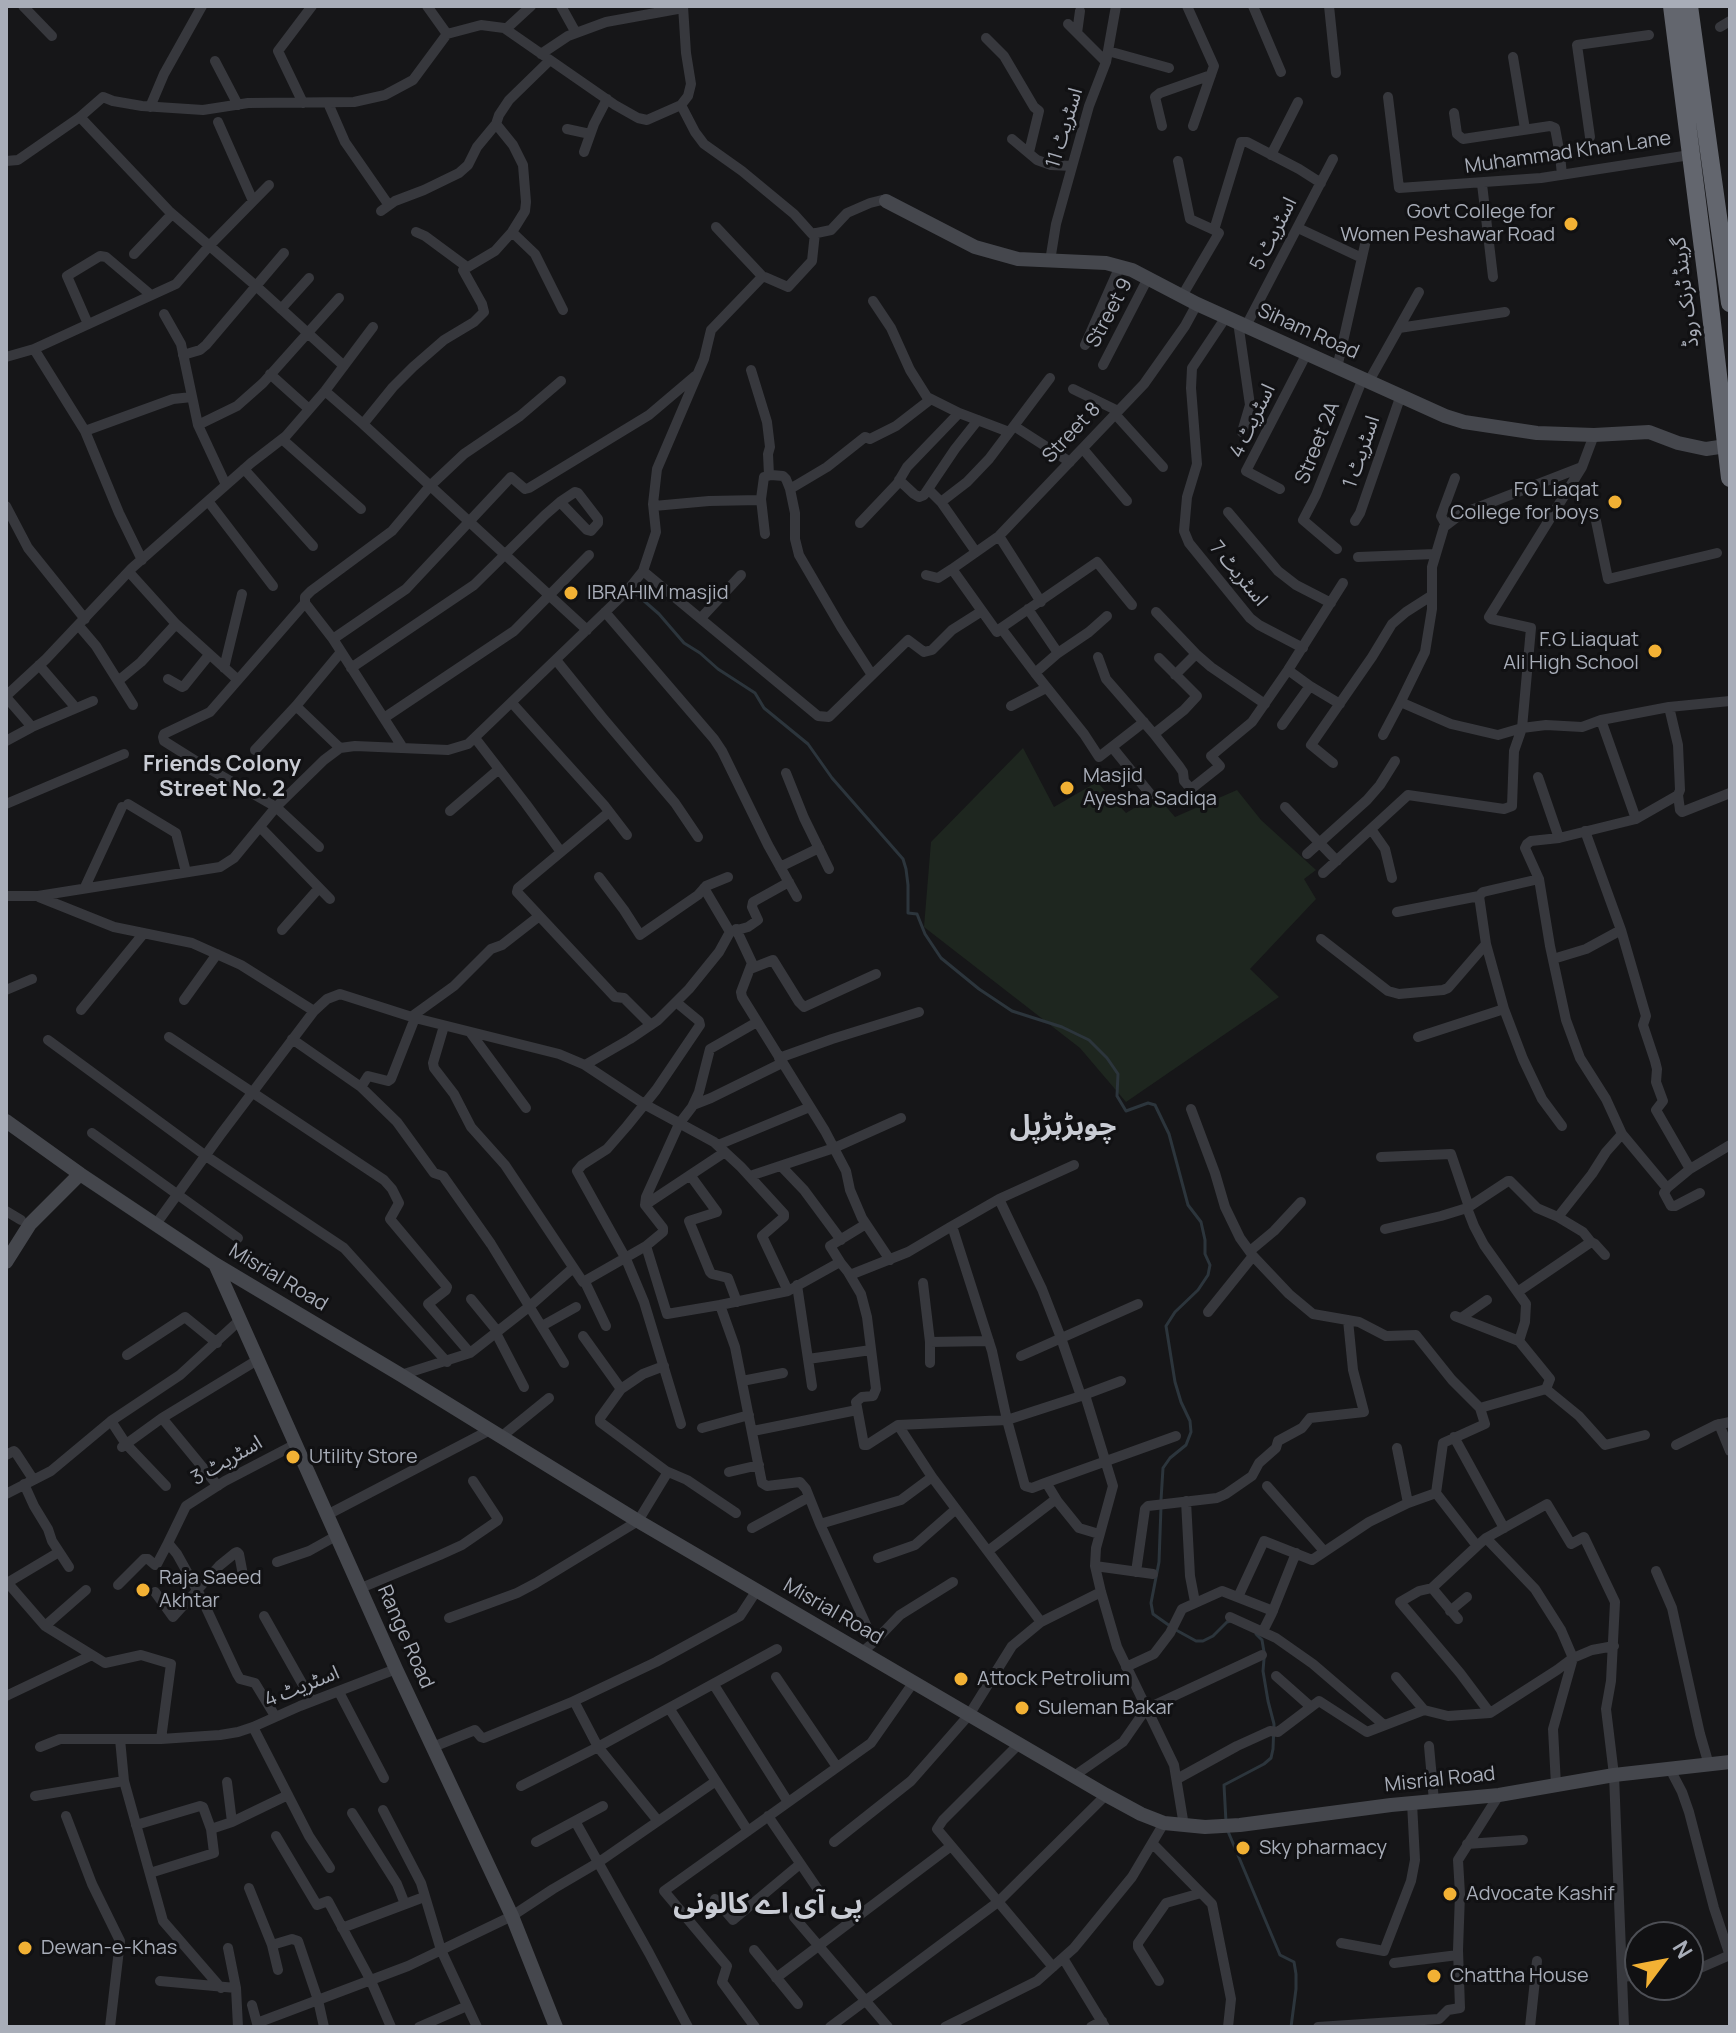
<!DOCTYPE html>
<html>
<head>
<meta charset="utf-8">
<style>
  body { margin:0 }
  #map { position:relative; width:1736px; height:2033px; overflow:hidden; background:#161618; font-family:Manrope,sans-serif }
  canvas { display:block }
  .frame { position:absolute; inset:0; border:8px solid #a8adb8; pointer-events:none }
  .north { position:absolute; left:1624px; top:1921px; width:80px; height:80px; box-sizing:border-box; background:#111113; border:2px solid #4d4f55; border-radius:50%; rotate:58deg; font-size:22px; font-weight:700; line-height:32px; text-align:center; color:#a8adb8 }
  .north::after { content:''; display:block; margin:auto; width:28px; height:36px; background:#f2b134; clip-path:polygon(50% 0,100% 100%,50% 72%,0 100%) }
</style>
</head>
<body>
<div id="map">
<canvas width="1736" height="2033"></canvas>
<div class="frame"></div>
<div class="north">N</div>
</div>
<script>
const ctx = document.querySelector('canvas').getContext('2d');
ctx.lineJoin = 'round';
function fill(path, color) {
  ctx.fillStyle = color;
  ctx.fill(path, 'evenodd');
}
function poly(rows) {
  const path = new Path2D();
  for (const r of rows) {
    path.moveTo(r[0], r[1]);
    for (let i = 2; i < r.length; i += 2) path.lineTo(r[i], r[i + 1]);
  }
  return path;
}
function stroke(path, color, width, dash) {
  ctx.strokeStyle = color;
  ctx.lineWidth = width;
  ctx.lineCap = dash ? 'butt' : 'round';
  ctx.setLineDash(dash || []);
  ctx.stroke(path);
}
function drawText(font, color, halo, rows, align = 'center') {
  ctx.font = font + ' Manrope,"Noto Sans Arabic",sans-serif';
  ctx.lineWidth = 6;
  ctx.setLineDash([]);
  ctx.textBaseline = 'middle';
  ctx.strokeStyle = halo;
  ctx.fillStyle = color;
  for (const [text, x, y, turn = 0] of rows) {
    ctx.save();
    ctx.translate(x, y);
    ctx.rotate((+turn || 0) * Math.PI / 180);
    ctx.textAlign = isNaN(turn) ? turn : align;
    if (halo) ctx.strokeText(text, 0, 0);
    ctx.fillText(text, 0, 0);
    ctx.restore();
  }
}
const green = poly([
  [1023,748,1054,807,1097,782,1126,813,1156,795,1175,817,1237,790,1261,820,1316,870,1304,879,1316,899,1250,969,1279,997,1126,1102,1080,1048,924,927,931,842]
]);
const stream = poly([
  [635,593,659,614,684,643,700,653,718,669,755,693,764,708,808,744,832,778,903,859,906,869,908,885,908,913,917,914,925,934,941,958,979,989,1012,1011,1062,1027,1089,1040,1107,1058,1118,1074,1117,1096,1126,1111,1148,1103,1155,1105,1169,1134,1188,1205,1201,1222,1205,1240,1205,1254,1210,1265,1208,1275,1198,1290,1175,1312,1166,1326,1175,1382,1181,1402,1190,1421,1191,1432,1186,1445,1170,1458,1163,1468,1161,1500],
  [1161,1507,1159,1562,1151,1603,1153,1614,1170,1626],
  [1176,1630,1196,1641,1203,1641,1213,1636,1227,1622,1231,1621],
  [1256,1634,1262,1640,1264,1652],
  [1226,1822,1224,1785,1264,1764,1271,1758,1273,1749,1274,1724,1268,1701,1263,1671,1264,1659],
  [1227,1829,1280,1955,1294,1962,1296,1974,1296,1989,1291,2027]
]);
const street = poly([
  [23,6,52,36],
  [427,6,447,34],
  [561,6,576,33],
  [1187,6,1214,66,1193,126],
  [1253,6,1281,72],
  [1329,6,1336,73],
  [1068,24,1106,62],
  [1720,27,1730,21],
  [506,29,531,6],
  [1077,33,1080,11],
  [986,38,1004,56,1034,107,1039,111,1029,152],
  [1108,51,1169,68],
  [541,54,568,36,606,22,683,8],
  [1513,57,1525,129],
  [215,61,238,105],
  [549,61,509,100,499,115,496,124,513,145,523,165,526,202,525,211,512,232,495,251,463,270,482,304,484,312,474,322,444,340,413,367,393,387,363,424,587,630],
  [1388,97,1399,188,1541,178,1690,155],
  [303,103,278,51,312,6],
  [328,103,345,142,388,204],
  [681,105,695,132,704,144,742,171,794,214,812,234,831,230,847,213,870,203,882,200,886,201],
  [150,107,164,74,202,6],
  [1454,113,1457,134,1463,139,1550,126,1555,128,1560,155,1562,175],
  [80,117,169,211,256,286,344,366],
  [218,122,253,201],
  [1162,126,1155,97,1160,93,1211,75],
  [567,129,590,134],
  [1590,137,1577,45,1649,35],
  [1012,139,1037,160,1051,165,1072,166],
  [584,152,594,124,607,99],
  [1271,155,1298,102],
  [6,161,18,160,80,117,103,97,113,101,142,106,203,110,248,103,354,102,385,95,413,80,447,34,481,25,504,28,615,105,638,118,647,120,681,105,688,96,691,84,686,53,683,6],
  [1178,161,1190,219,1214,230],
  [1482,184,1493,277],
  [381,211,395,201,424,190,459,173,468,165,477,147,496,124],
  [716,227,763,277],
  [1298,228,1362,258],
  [416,232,425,236,467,267],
  [512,232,535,254,563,310],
  [134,254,172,214],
  [1050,261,1056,224,1089,106,1106,62,1116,6],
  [1182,296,1219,233,1214,230,1241,142,1247,142,1299,169,1321,183],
  [873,301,891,328,910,370,927,397,959,413,1009,432],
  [281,309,309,278],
  [164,314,181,344,198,425,226,485],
  [1226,317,1192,368,1191,388,1197,464,1187,497,1184,531,1189,543,1250,618,1259,625,1303,648],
  [1238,322,1250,405,1242,432],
  [88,324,67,276,100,256,106,257,151,295],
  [1246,326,1333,159],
  [1399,328,1505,312],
  [1085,345,1120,266],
  [34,349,85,431,119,513,142,560],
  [183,355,200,350,206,345,284,253],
  [6,357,34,349,176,284,210,245,269,185],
  [1103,365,1148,278],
  [1337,368,1366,240],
  [751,370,767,422,770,447,768,454,769,475],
  [270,374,309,409],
  [1369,381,1419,292],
  [1073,389,1118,411],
  [325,391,363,424],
  [1115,414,1163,467],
  [198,425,237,406,263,383,339,298],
  [1014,426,1070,462],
  [85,431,173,399,192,397],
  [1594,435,1582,467,1461,514,1444,527,1432,567,1432,609,1425,652,1401,701,1405,704,1451,724,1498,735,1522,728,1546,725,1582,727,1601,720,1669,707,1730,701],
  [282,439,361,509],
  [1083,449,1127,501],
  [244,469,313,546],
  [899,480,914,494,919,497,924,495,955,449,978,420],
  [790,489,827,467,865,437,870,439,896,426,931,399],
  [928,489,941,502,976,552],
  [1280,489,1246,471,1307,353],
  [761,499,765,534],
  [208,501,273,586],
  [941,502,967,482,989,459,1050,378],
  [6,506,28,548,85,619],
  [654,506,709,501,760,500,761,499,764,477,771,475,783,476,786,479,790,489,795,513,795,539,799,555,841,627,872,675],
  [1228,512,1278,571,1296,585,1331,603],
  [1355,521,1360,513,1401,395],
  [1596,521,1608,579,1717,553],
  [860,523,897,484,907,467,959,413],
  [1446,525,1441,516,1455,478],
  [999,536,1041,602],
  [1337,549,1303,520,1316,495,1363,378],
  [1358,557,1435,554],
  [952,569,997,632,1001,628,1035,673,1058,653,1089,632,1107,616],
  [643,571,656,532,653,504,657,469,704,359,711,330,762,277,765,277,788,287,812,261,815,233],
  [129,572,176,624,238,680],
  [926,575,938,578,952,569,999,536,1144,384,1185,326,1197,304],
  [305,603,210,712,164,734,163,737,164,741,199,763,276,807,319,847],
  [1028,609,1058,653],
  [605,612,714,739,722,751,768,845,797,897],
  [1156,612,1196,654,1211,667,1265,704],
  [701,618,741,575],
  [79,626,96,646,133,705],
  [1001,628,1097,562,1132,605],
  [333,639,406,589,511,477,525,489,529,488,649,415,695,376],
  [1098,657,1106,679,1154,734,1179,766,1183,772,1184,781,1191,789,1220,766,1211,756,1252,722,1288,670,1343,583],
  [556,660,602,717,675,803,698,837],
  [39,665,76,708],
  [224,668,242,594],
  [351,668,474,585,545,515,560,502,575,492,578,493,598,519,598,523,591,531,587,530,560,502],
  [1288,670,1310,686,1340,704],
  [1035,673,1084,734,1099,757,1144,722],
  [1175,675,1196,654],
  [168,679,182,687,184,686,209,655],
  [118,681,141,662,176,624],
  [6,696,46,659,132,568,251,463,286,436,325,391,373,327],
  [6,697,32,727],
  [512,703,604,805,627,835],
  [296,706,340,748],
  [1011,706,1046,688],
  [1669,707,1678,745,1680,790,1678,795,1636,819,1559,838,1531,841,1527,844,1525,848,1539,879,1550,946,1566,1020,1580,1058,1606,1099,1622,1134,1667,1188,1664,1193,1671,1206,1675,1206,1700,1193],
  [384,718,514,631,589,555],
  [1601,720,1636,819],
  [1282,725,1310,686],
  [1154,734,1184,710,1197,696,1159,658],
  [1383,735,1401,701],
  [475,738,526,804,561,852],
  [6,741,32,727,93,701],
  [1112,747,1151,795],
  [403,748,333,639,305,603,305,597,311,591,392,531,430,486,464,454,520,416,561,381],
  [255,750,296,706,341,652],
  [1333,763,1311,745,1372,657,1392,624,1406,612,1431,596],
  [786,773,804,818,829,869],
  [1538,777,1559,838],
  [1678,795,1680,810,1682,812,1730,793],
  [6,804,124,754],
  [128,804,176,833,186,872],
  [1285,807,1337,861],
  [450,811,499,769],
  [609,812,518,888,517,892,615,997,624,998,651,1025],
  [260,827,330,899],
  [1371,829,1385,849,1392,878],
  [1585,831,1621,930,1646,1016,1643,1025,1655,1061,1657,1069,1656,1082,1663,1101,1656,1110,1690,1169],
  [1307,854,1367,800,1380,785,1395,761],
  [780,867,819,848],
  [1323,873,1408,795,1504,809,1512,806,1514,751,1522,728,1531,628,1491,619,1489,617,1582,467],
  [599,877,624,910,640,935,698,895,706,886,728,877],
  [1539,879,1483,892,1479,896,1486,944,1504,1009,1523,1059,1542,1099,1562,1126],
  [85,887,122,807],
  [704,888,730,932],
  [6,896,38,896,220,867,234,858,276,807,324,760,340,748,355,746,448,750,468,744,627,591,643,571,818,716,829,717,908,640,924,652,932,650,952,630,982,611],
  [39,897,114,927,192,943,241,965,314,1011],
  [1397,912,1479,896],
  [736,929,752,963,741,992,742,997,825,1131,846,1171,850,1190,862,1218,890,1260],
  [282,930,319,888],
  [1321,939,1388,991,1399,994,1443,990,1448,988,1486,944],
  [1553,959,1586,949,1621,930],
  [750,969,773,960,799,1002,804,1007,876,974],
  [6,990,32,979],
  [184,1000,217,954],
  [676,1002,699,1021,700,1025,656,1090,627,1126,607,1149,582,1165,577,1171,626,1259,644,1302,681,1424],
  [81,1010,144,933],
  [411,1017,454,986,491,949,502,945,538,917],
  [444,1026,433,1063,434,1068,454,1094,471,1127,505,1165,583,1282,646,1246,663,1232,663,1228,645,1205,646,1197,679,1124,692,1107,699,1092,710,1049,757,1022],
  [470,1032,526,1108],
  [169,1037,384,1180,392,1189,399,1203,390,1219,447,1287,446,1290,428,1304,470,1353],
  [1418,1037,1504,1009],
  [292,1039,361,1087,397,1122,434,1173,443,1176,491,1244,564,1363],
  [48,1040,206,1156,344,1248,447,1362],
  [779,1058,832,1039,919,1012],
  [585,1065,630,1039,658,1020,689,989,719,952,730,932,748,927,758,920,752,907,753,902,789,882],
  [361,1087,368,1076,388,1081,391,1079,415,1018],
  [693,1105,711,1098,782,1063],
  [1191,1109,1215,1173,1225,1207,1240,1238,1253,1256,1289,1294,1313,1314,1359,1322,1386,1336,1416,1335,1452,1380,1480,1408],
  [92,1133,238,1238],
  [718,1145,810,1107],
  [1381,1157,1451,1154,1469,1207],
  [1074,1165,999,1199,952,1226,992,1351,1007,1420,1025,1486,1032,1488,1045,1483,1047,1484,1058,1502,1079,1528,1099,1534],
  [781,1166,804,1190,841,1240],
  [690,1175,717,1212,689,1221,710,1272,712,1274,728,1278,737,1302],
  [750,1176,834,1148,901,1118],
  [1667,1188,1690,1169,1730,1145],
  [999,1199,1042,1289,1061,1338,1081,1396],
  [645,1205,725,1152],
  [6,1211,21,1220],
  [1558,1217,1583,1232,1591,1242,1595,1244,1605,1255],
  [156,1224,221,1134,314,1011,327,999,340,994,415,1018,559,1054,585,1065,644,1104,714,1142,741,1167,784,1214,784,1217,762,1236,788,1291],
  [1385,1229,1441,1216,1467,1208],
  [646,1246,667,1314,720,1305],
  [1250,1251,1274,1231,1301,1202],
  [840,1262,830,1246,866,1224],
  [850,1275,908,1252,952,1226],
  [585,1282,606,1326],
  [923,1283,930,1342,930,1363],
  [797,1285,812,1386],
  [1519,1291,1591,1242],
  [471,1299,498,1332],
  [1208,1312,1253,1256],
  [1455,1316,1519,1341],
  [1461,1318,1487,1300],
  [542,1326,576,1307],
  [496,1333,524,1387],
  [583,1336,621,1389],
  [930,1342,989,1341],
  [127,1355,185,1317,217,1343],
  [1021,1356,1138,1304],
  [808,1359,871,1350],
  [664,1366,643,1374,621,1389,600,1418,600,1422,666,1471,687,1480,736,1513],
  [401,1375,470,1353,530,1306,573,1268],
  [742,1381,783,1373],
  [1546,1389,1550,1379,1519,1341,1525,1322,1526,1304,1484,1245,1474,1226,1467,1208,1508,1181,1510,1181,1537,1208,1558,1217,1592,1174,1606,1152,1622,1134],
  [1085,1395,1113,1486,1096,1548,1095,1566,1101,1592,1117,1647,1174,1765,1184,1826],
  [162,1418,218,1486],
  [111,1421,126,1444,166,1486],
  [1719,1424,1730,1451],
  [898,1425,932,1477,1041,1622],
  [702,1428,749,1415],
  [753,1431,857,1410],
  [501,1437,549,1398],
  [1454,1437,1504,1528],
  [1676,1445,1716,1425,1730,1422],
  [122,1447,162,1418,259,1359],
  [1397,1448,1408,1503],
  [6,1455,14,1451,16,1453,33,1479],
  [729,1472,759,1465],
  [1045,1483,1176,1436],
  [24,1484,34,1506,48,1529,52,1541,69,1567],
  [1267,1486,1324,1551],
  [6,1494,51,1471,111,1421,180,1375,241,1319],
  [1186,1501,1190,1576,1195,1602],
  [327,1515,490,1430],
  [820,1524,806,1489,800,1482,767,1486,762,1483,735,1347,720,1305,788,1291,840,1262,848,1272,861,1294,867,1317,876,1389,873,1396,862,1397,856,1402,864,1445,867,1445,898,1425,1007,1420,1081,1396,1121,1381],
  [752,1528,809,1497],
  [1486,1538,1477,1546,1436,1493,1443,1443,1485,1424,1480,1408,1546,1389,1579,1416,1605,1445,1645,1435],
  [1477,1546,1432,1588,1419,1591,1400,1602,1460,1673,1490,1713],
  [988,1551,1056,1499],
  [878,1558,915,1545,956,1509],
  [277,1562,309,1551,336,1536],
  [1095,1566,1153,1574],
  [1656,1571,1672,1608,1700,1734,1709,1765],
  [1136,1572,1145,1509,1148,1506,1217,1498,1226,1494,1252,1476,1259,1463,1276,1448,1278,1441,1302,1428,1310,1418,1364,1412,1353,1370,1348,1320],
  [6,1581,45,1626,105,1663,141,1655,171,1664,161,1739],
  [7,1583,59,1552],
  [118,1585,144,1559,148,1559,155,1565,157,1564,168,1543],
  [361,1588,440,1555,462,1545,497,1521,498,1519,473,1481],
  [1432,1588,1458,1619],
  [155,1592,173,1617,219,1566,235,1553,237,1552,239,1554,243,1575],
  [1238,1597,1264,1541,1312,1560,1369,1522,1408,1503,1436,1493],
  [1450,1611,1467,1597],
  [264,1616,312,1701],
  [1230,1617,1276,1638,1313,1664,1384,1725],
  [449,1618,517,1593,536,1583,638,1521,666,1475,666,1471],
  [45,1626,86,1590],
  [1263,1631,1272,1613,1296,1553],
  [874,1642,900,1615,953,1582],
  [862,1652,874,1642,820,1524,901,1500,932,1477],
  [1126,1667,1154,1654,1170,1633,1182,1609,1222,1591,1273,1611],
  [1276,1676,1311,1707,1319,1701,1367,1732,1424,1710,1448,1716,1490,1713,1557,1670,1573,1658,1592,1650,1614,1646],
  [776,1677,837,1767],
  [1396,1677,1424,1710],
  [714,1685,788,1802],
  [339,1692,384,1778],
  [6,1696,92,1655],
  [574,1701,598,1747,658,1821],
  [669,1708,748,1831],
  [275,1716,255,1683,240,1679,237,1674,201,1597,177,1554,168,1543,186,1506,225,1481,296,1444],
  [253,1727,309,1836,330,1868],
  [1019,1744,943,1820,937,1829,1053,1967],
  [1429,1746,1434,1801],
  [40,1747,60,1739,161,1739,220,1735,238,1732,253,1727,300,1706,396,1669],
  [433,1747,475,1730,481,1737,484,1738,574,1701,656,1662,740,1616,757,1590],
  [1670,1769,1682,1792,1689,1812,1714,1908,1730,1956],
  [1074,1776,1123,1742,1146,1709,1262,1655],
  [1177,1779,1237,1746,1270,1731,1278,1732,1311,1707],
  [124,1781,163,1921,221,1988],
  [227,1782,232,1822],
  [1556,1785,1553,1729,1573,1658,1561,1630,1535,1589,1486,1538,1547,1504,1571,1544,1584,1537,1615,1602,1611,1681,1606,1709,1614,1775,1624,2027],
  [521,1786,598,1747,777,1649],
  [35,1796,124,1781,120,1739],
  [383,1810,421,1883,441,1950,477,2027],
  [352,1813,397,1884,405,1904],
  [66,1816,92,1884,120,1941,110,2027],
  [768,1816,821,1894],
  [575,1821,649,1953,688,2027],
  [136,1825,200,1806,203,1807,211,1829,214,1853,150,1873],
  [211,1829,232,1822,288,1795],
  [276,1836,317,1905,328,1901,371,1981,391,2027],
  [536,1842,603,1806],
  [834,1842,911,1781,969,1715,1012,1646,1041,1622,1101,1592],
  [1153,1844,1212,1904,1231,1999,1228,2027],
  [1467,1844,1523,1840],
  [249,1888,272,1945,278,1970],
  [715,1899,733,1920,800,1864],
  [794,1917,888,2027],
  [342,1928,424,1897],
  [1341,1943,1384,1951,1411,1881,1415,1860,1412,1803],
  [272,1945,292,1939,298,1941,318,2000,324,2027],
  [228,1948,236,1988,238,2027],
  [754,1950,798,2004],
  [1063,1958,1105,2027],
  [1394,1963,1458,1955],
  [1688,1970,1698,1969,1730,1955],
  [1622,1977,1640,1975],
  [776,1978,951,1846],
  [160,1981,236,1988],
  [1159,1981,1138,1947,1138,1943,1166,1903,1201,1893],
  [252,2005,258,2027],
  [257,2023,408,1966,512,1916,553,1889,599,1862,716,1781],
  [419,2027,467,2006],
  [755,2027,722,1982,727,1966,664,1891,871,1743,913,1683],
  [830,2027,998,1902,1106,1795],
  [945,2027,1037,1981,1074,1948,1132,1877,1164,1823],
  [1091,2027,1102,2021],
  [1318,2027,1439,2019,1448,2010,1460,2008,1458,1950,1460,1894,1458,1860,1499,1795],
  [1530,2027,1537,1961]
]);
const secondary = poly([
  [886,201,975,247,1018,259,1106,263,1132,270,1197,304,1445,416,1464,422,1537,433,1594,435,1649,432,1678,443,1706,449,1726,446],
  [6,1121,80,1174,215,1264,401,1375,638,1521,1106,1795,1141,1814,1164,1823,1205,1827,1240,1825,1391,1805,1499,1795,1614,1775,1730,1762],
  [6,1262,30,1224,80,1174],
  [215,1264,396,1669,512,1916,556,2027]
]);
const highway = poly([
  [1672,6,1707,280,1730,478],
  [1689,6,1730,303]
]);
const markers = [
  [1571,224,8,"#f2b134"],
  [1615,502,8,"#f2b134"],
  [571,593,8,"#f2b134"],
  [1655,651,8,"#f2b134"],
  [1067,788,8,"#f2b134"],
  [293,1457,8,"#f2b134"],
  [143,1590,8,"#f2b134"],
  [961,1679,8,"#f2b134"],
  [1022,1708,8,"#f2b134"],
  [1243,1848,8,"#f2b134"],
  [1450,1894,8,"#f2b134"],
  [25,1948,8,"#f2b134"],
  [1434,1976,8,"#f2b134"]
];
const streetNames = [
  ["اسٹریٹ 11",1065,128,-73],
  ["Muhammad Khan Lane",1568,153,-8],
  ["اسٹریٹ 5",1274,234,-63],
  ["گرینڈ ٹرنک روڈ",1686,292,-97],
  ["Street 9",1110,313,-62],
  ["Siham Road",1308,332,24],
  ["اسٹریٹ 4",1253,421,-64],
  ["Street 8",1072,433,-47],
  ["Street 2A",1318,443,-68],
  ["اسٹریٹ 1",1362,452,-71],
  ["اسٹریٹ 7",1238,574,50],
  ["Misrial Road",278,1278,31],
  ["اسٹریٹ 3",227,1461,-30],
  ["Misrial Road",833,1612,30],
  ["Range Road",405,1637,66],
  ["اسٹریٹ 4",302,1687,-22],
  ["Misrial Road",1440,1780,-6]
];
const poiNames = [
  ["Govt College for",1555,212,"right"],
  ["Women Peshawar Road",1555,235,"right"],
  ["FG Liaqat",1599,490,"right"],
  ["College for boys",1599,513,"right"],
  ["IBRAHIM masjid",587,593],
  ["F.G Liaquat",1639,640,"right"],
  ["Ali High School",1639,663,"right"],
  ["Masjid",1083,776],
  ["Ayesha Sadiqa",1083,799],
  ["Utility Store",309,1457],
  ["Raja Saeed",159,1578],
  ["Akhtar",159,1601],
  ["Attock Petrolium",977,1679],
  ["Suleman Bakar",1038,1708],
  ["Sky pharmacy",1259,1848],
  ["Advocate Kashif",1466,1894],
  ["Dewan-e-Khas",41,1948],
  ["Chattha House",1450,1976]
];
const neighbourhoodNames = [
  ["Friends Colony",222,765],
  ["Street No. 2",222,790]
];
const districtNames = [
  ["چوہڑہڑپل",1063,1127],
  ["پی آی اے کالونی",768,1905]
];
fill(green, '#1e261f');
stroke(stream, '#2c353c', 3);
stroke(street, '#37383d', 10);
stroke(secondary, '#45474d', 14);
stroke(highway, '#63666e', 18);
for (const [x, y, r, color] of markers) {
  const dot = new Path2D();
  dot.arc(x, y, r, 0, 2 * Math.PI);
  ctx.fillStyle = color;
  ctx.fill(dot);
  stroke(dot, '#111113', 3);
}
drawText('20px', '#a8adb8', '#111113', streetNames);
drawText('20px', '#a8adb8', '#111113', poiNames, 'left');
drawText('bold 22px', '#c9ccd4', '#111113', neighbourhoodNames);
drawText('bold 28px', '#c9ccd4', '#111113', districtNames);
</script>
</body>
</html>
